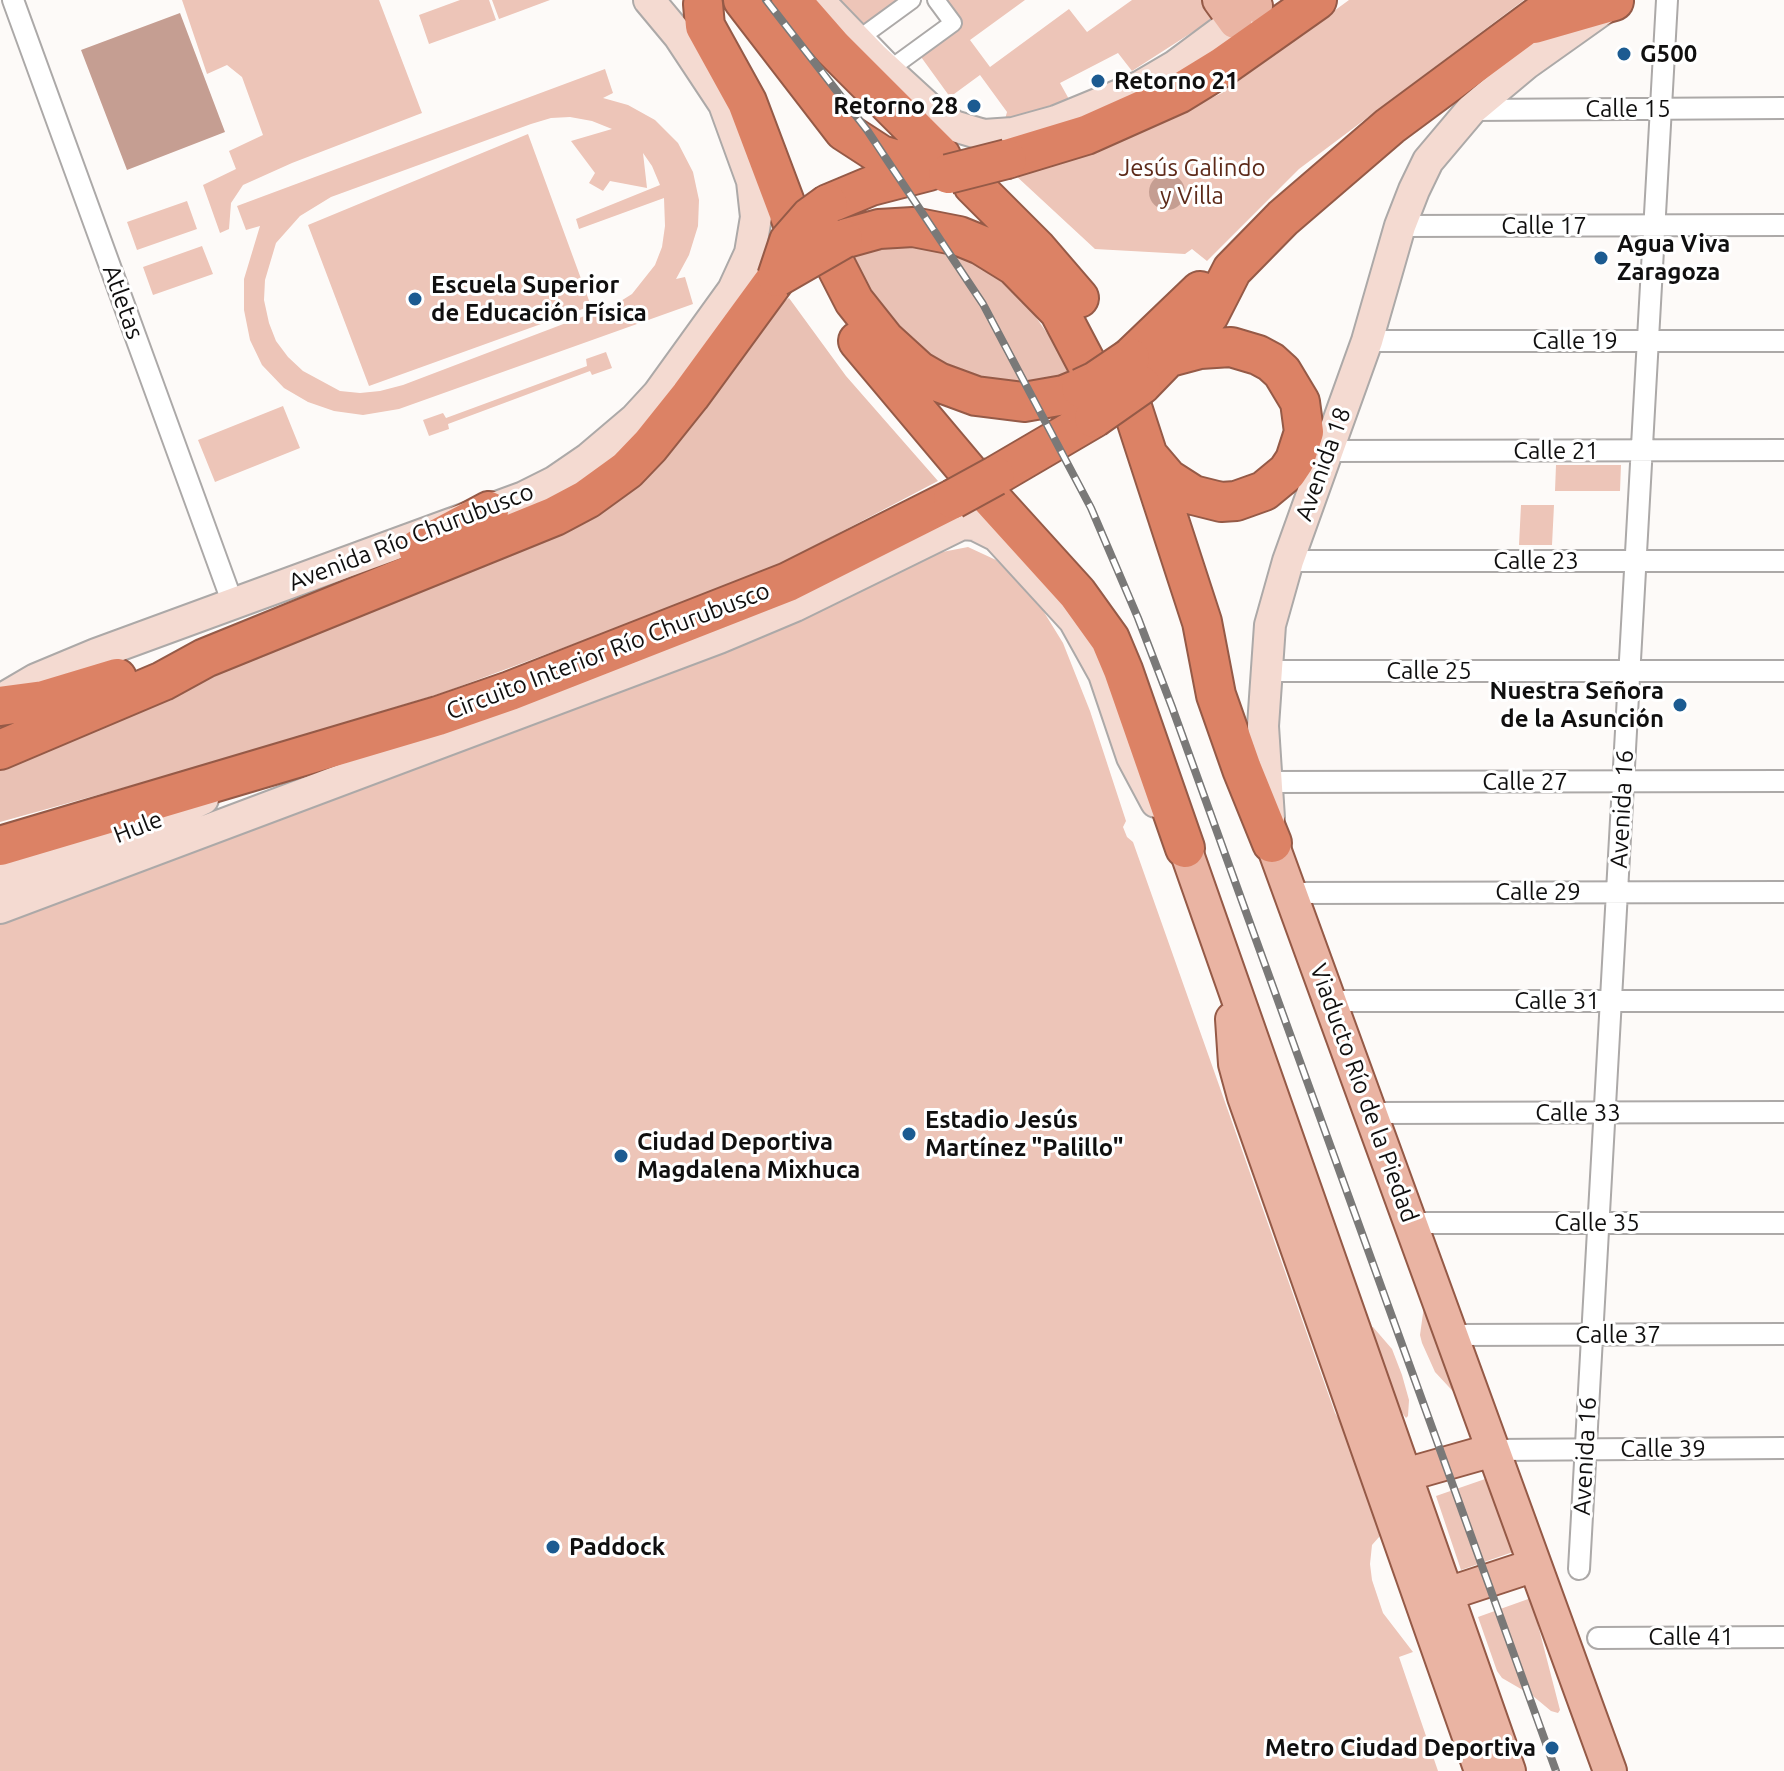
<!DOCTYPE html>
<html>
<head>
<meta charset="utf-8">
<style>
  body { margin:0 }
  canvas { display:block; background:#fdfaf8 }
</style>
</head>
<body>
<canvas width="1784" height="1771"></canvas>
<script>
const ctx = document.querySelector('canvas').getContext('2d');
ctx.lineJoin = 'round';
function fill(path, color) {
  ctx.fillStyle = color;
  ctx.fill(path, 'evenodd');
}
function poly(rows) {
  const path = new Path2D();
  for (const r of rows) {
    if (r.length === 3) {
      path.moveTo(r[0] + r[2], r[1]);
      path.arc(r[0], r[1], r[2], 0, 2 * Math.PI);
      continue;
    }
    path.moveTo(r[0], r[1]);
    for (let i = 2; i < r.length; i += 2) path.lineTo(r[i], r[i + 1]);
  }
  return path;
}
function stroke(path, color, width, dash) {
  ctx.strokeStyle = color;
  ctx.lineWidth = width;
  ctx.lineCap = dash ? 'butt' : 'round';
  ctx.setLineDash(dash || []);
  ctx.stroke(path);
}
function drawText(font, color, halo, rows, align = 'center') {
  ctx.font = font + ' Ubuntu,sans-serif';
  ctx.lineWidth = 6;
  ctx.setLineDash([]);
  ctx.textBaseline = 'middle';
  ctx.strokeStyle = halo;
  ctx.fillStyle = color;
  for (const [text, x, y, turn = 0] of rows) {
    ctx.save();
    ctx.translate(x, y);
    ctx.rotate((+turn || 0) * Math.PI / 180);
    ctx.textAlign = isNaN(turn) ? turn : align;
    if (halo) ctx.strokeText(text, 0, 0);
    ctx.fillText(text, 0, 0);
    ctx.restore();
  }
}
const green = poly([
  [182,0,379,0,422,113,292,163,243,185,231,203,229,229,220,233,203,185,236,169,229,151,263,135,242,77,227,65,207,74],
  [460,0,489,0,496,20,429,44,419,15],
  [492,0,550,0,499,19],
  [832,0,912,0,864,35],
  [936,0,1025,0,970,40,990,67,1069,9,1087,32,1132,0,1203,0,1216,17,1132,71,1118,53,1060,83,1070,101,1004,123,1007,112,980,75,950,97,916,50,952,23],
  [1349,0,1524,0,1299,169,1207,261,1192,249,1185,254,1095,249,1014,174,1099,150,1222,93],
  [605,69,613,93,603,98,628,105,655,120,678,143,693,172,699,200,698,226,689,255,676,279,685,277,693,304,399,409,363,415,334,411,308,402,284,388,262,365,250,340,244,310,244,279,260,226,246,230,237,206],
  [570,117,592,121,612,129,571,141,595,173,589,183,603,191,610,181,647,188,643,153,652,166,660,185,576,219,579,229,664,198,665,226,662,247,655,265,632,294,616,304,403,385,380,391,360,393,340,391,303,371,288,357,276,341,269,323,264,300,265,280,276,243,300,216,331,197,531,124,551,118],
  [528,134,591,306,369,386,308,225],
  [187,201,197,229,137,250,127,222],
  [202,246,213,274,153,295,143,267],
  [606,352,612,368,592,375,590,371,448,424,449,429,429,436,423,420,443,413,446,418,587,366,586,359],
  [283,406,300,448,215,482,198,440],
  [1556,465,1621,465,1620,491,1555,491],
  [1521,505,1554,505,1552,545,1519,545],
  [968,547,996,560,1039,604,1063,643,1090,711,1126,821,1123,827,1127,837,1133,842,1335,1413,1348,1433,1387,1528,1372,1545,1370,1564,1372,1580,1383,1613,1413,1652,1399,1657,1438,1771,0,1771,0,921,937,553],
  [1424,1306,1461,1400,1435,1372,1422,1343,1420,1335],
  [1373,1327,1392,1349,1402,1375,1409,1400,1408,1416,1406,1418,1397,1406,1369,1328],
  [1488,1478,1513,1552,1461,1570,1436,1496],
  [1531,1598,1560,1710,1558,1713,1551,1711,1533,1696,1502,1678,1497,1671,1478,1617]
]);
const forest = poly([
  [864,245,939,245,1002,277,1024,300,1049,336,1071,374,1040,385,954,377,883,321,848,250],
  [789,298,846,376,938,481,782,563,724,588,442,693,195,768,0,822,0,761,370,604]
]);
const water = poly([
  [180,13,225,132,127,170,81,50],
  [1167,192,18]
]);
const pedestrian = poly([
  [912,0,864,35,894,66,953,23,936,0]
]);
const minor = poly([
  [13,0,233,604],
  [1471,110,1784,108],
  [1400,226,1784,225],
  [1367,341,1784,341],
  [1328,451,1784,450],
  [1288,561,1784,561],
  [1267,671,1784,671],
  [1266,782,1784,781],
  [1291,893,1784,892],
  [1330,1001,1784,1001],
  [1371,1113,1784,1112],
  [1411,1223,1784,1223],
  [1452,1335,1784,1334],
  [1493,1450,1784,1448],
  [1579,1569,1667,0],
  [1598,1638,1784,1637]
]);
const secondary = poly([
  [818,0,873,57,933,112,954,126,984,135,1013,133,1056,121,1141,86,1175,66,1253,8],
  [0,700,36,679,96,654,524,497,554,482,589,458,635,419,658,394,733,290,750,253,756,217,752,181,724,104,679,36,649,0],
  [1269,818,1263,726,1270,625,1288,561,1367,341,1400,226,1414,190,1428,161,1471,110,1526,64,1602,10],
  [0,879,161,819,203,799],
  [0,908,719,638,795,606,962,524,975,525,997,536,1074,620,1104,674,1132,757,1156,802]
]);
const primary = poly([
  [1219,0,1235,22],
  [1252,0,1256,6],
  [1272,843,1610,1771],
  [1185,848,1509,1771],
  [1232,1019,1235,1064,1244,1097,1481,1771],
  [1405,1475,1493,1450],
  [1447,1594,1535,1565]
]);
const motorway = poly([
  [743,0,844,131,881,155,931,170],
  [791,0,833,48,941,156],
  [703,4,705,26,747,102,793,224],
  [1534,24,1614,1],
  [1007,159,1086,135,1178,94,1222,67,1317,0],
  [973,185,1036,248,1079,298],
  [828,204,871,186,929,171],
  [843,239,879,229,913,227,959,236,981,245,1015,266,1059,311,1090,370],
  [832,258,854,301,885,340,919,371,938,382,976,396,1024,402,1064,395,1081,388],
  [858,341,970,474],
  [1130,358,1200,291],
  [1141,385,1209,315,1232,270,1283,218,1390,126,1560,0],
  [1133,410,1202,622,1216,695,1242,769,1272,843],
  [1151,459,1168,479,1193,495,1221,502,1236,501,1264,491,1287,472,1295,460,1304,432,1300,402,1282,372,1271,362,1258,355,1231,347,1200,349,1170,357],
  [995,476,1094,418],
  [990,497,1077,593,1110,639,1123,670,1185,848],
  [418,549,489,511],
  [0,706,44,700,117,678],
  [0,750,163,681,205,658,555,516,587,499,627,470,650,446,690,396,777,277],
  [0,846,438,716,510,691,788,582,953,499]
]);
const rail = poly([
  [766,0,867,130,983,304,1091,508,1138,618,1172,707,1556,1771]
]);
const motorwayBridge = poly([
  [948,174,1007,159],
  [777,277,789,241,810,217,828,204],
  [777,277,843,239],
  [1081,388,1096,381,1130,358],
  [1094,418,1141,385],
  [953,499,995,476]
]);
const markers = [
  [1624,54,8,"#1c5b91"],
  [1098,81,8,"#1c5b91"],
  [974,106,8,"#1c5b91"],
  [1601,258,8,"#1c5b91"],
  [415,299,8,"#1c5b91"],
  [1680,705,8,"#1c5b91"],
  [909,1134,8,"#1c5b91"],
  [621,1156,8,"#1c5b91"],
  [553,1547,8,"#1c5b91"],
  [1552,1748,8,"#1c5b91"]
];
const poiNames = [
  ["G500",1640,54],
  ["Retorno 21",1114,81],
  ["Retorno 28",958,106,"right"],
  ["Agua Viva",1617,244],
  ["Zaragoza",1617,272],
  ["Escuela Superior",431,285],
  ["de Educación Física",431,313],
  ["Nuestra Señora",1664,691,"right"],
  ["de la Asunción",1664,719,"right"],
  ["Estadio Jesús",925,1120],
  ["Martínez \"Palillo\"",925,1148],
  ["Ciudad Deportiva",637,1142],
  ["Magdalena Mixhuca",637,1170],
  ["Paddock",569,1547],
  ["Metro Ciudad Deportiva",1536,1748,"right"]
];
const streetNames = [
  ["Calle 15",1628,109],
  ["Calle 17",1544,226],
  ["Atletas",123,302,70],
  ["Calle 19",1575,341],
  ["Calle 21",1556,451],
  ["Avenida 18",1323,464,-70],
  ["Avenida Río Churubusco",411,537,-21],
  ["Calle 23",1536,561],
  ["Circuito Interior Río Churubusco",608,651,-21],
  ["Calle 25",1429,671],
  ["Calle 27",1525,782],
  ["Avenida 16",1622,809,-87],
  ["Hule",138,827,-21],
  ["Calle 29",1538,892],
  ["Calle 31",1557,1001],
  ["Viaducto Río de la Piedad",1364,1093,70],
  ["Calle 33",1578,1113],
  ["Calle 35",1597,1223],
  ["Calle 37",1618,1335],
  ["Calle 39",1663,1449],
  ["Avenida 16",1585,1456,-87],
  ["Calle 41",1691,1637]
];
const parkNames = [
  ["Jesús Galindo",1192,168],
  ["y Villa",1192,196]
];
fill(green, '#edc5b8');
fill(forest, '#e9c1b4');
fill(water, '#c59e92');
stroke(pedestrian, '#aca9a8', 20);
stroke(minor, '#aca9a8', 24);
stroke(secondary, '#aca9a8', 34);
stroke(primary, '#955a47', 36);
stroke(motorway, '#955a47', 42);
stroke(pedestrian, '#fff', 16);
stroke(minor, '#fff', 20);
stroke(secondary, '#f4dad1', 30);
stroke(primary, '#eab4a3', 32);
stroke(motorway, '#dc8265', 38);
stroke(rail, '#7a7978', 8);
stroke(rail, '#fff', 5, [15]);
stroke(motorwayBridge, '#955a47', 42, []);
stroke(motorwayBridge, '#dc8265', 38);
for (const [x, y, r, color] of markers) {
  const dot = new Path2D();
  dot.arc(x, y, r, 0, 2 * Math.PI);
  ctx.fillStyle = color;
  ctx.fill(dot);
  stroke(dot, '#fff', 3);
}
drawText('bold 24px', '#100f0f', '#fff', poiNames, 'left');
drawText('24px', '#100f0f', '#fff', streetNames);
drawText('24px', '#5d2a19', '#fff', parkNames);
</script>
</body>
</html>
